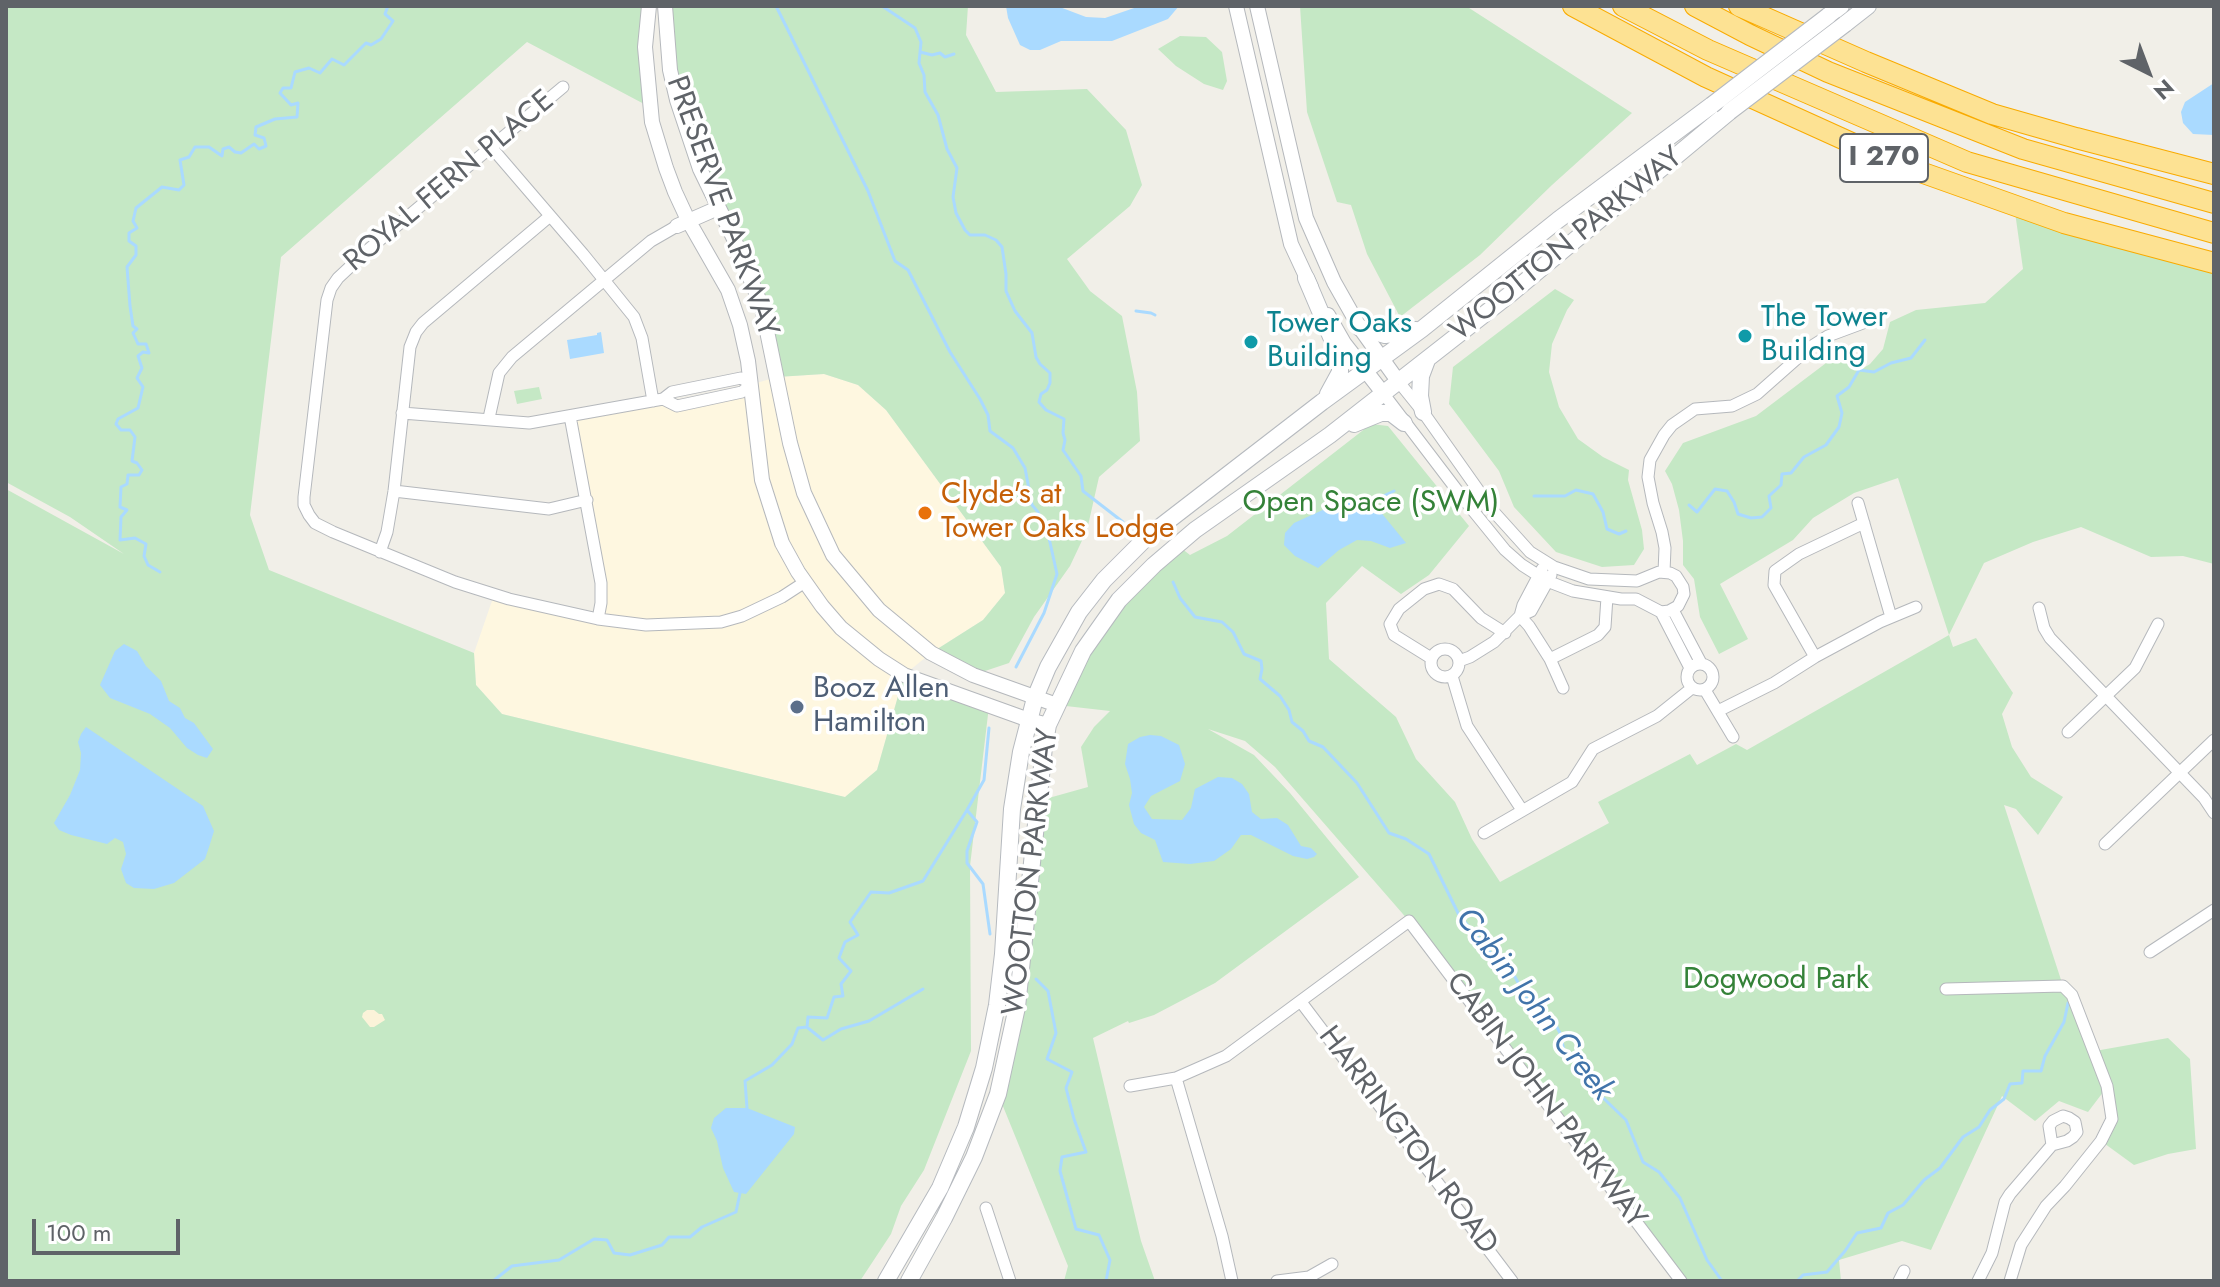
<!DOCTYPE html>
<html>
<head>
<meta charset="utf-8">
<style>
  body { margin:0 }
  #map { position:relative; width:2220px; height:1287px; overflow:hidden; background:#f1efe8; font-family:Jost,sans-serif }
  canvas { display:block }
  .frame { position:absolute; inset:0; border:8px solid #5f6368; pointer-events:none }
  .north { position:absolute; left:2108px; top:32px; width:80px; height:80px; -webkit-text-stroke:6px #fff; paint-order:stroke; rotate:138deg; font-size:22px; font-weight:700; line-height:32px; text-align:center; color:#5f6368 }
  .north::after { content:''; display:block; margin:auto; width:28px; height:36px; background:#5f6368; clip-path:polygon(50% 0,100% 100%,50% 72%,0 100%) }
  .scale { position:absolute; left:32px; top:1219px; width:148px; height:36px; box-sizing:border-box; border:4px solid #5f6368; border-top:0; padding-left:10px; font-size:24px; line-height:28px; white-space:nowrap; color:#5f6368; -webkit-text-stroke:6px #fff; paint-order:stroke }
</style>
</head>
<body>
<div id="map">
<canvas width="2220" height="1287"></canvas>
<div class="frame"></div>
<div class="north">N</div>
<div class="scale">100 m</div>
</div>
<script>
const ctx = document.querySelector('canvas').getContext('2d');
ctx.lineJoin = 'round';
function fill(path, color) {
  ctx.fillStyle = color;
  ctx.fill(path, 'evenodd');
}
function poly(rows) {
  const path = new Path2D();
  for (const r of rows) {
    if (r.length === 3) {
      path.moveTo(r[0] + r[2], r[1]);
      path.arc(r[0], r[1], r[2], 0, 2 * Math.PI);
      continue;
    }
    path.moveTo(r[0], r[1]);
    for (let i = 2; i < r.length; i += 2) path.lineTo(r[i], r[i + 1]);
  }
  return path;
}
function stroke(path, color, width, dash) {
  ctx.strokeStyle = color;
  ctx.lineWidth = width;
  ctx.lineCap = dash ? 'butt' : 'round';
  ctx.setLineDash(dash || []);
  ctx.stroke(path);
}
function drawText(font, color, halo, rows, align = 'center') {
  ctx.font = font + ' Jost,sans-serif';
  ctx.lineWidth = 7;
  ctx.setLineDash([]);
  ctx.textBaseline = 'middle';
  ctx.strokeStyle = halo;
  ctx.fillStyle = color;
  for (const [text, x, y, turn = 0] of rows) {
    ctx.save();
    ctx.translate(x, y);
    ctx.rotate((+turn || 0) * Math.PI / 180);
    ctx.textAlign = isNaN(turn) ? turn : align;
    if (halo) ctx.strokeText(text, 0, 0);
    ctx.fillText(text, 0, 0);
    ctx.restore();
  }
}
const commercial = poly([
  [824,374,858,385,886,410,1001,567,1005,593,983,620,931,653,904,675,877,770,845,797,502,714,476,685,474,653,494,595,598,619,601,603,570,416,663,399,677,406,777,377]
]);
const green = poly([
  [6,6,649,6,646,105,527,42,281,257,250,515,269,570,474,653,476,685,502,714,845,797,877,770,904,675,989,706,970,866,971,1051,924,1170,901,1206,891,1234,860,1281,6,1281,6,489,124,554,70,517,6,482],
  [665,6,968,6,966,35,996,92,1087,89,1126,130,1142,185,1130,206,1067,259,1090,291,1122,316,1137,392,1140,441,1099,477,1087,530,1070,566,1034,617,1009,663,973,675,931,653,983,620,1005,593,1001,567,886,410,858,385,824,374,777,377,771,344,677,100],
  [1300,6,1466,6,1632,113,1552,185,1480,255,1400,317,1367,254,1351,205,1337,202,1307,112],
  [1180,36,1206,37,1222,52,1227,81,1223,90,1204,84,1176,66,1158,49],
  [2014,205,2214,263,2214,564,2183,556,2151,557,2081,527,2033,542,1984,563,1949,635,1953,647,1976,638,2013,693,2002,714,2012,747,2031,777,2063,797,2038,835,2016,809,2004,805,2063,986,2095,1051,2168,1038,2190,1059,2196,1149,2168,1154,2134,1165,2101,1141,2112,1119,2107,1087,2088,1112,2059,1101,2035,1121,2002,1096,1931,1250,1902,1241,1839,1260,1841,1281,1681,1281,1409,921,1275,767,1245,741,1208,729,1254,755,1290,793,1359,877,1215,983,1154,1015,1129,1023,1128,1021,1093,1038,1141,1241,1155,1281,1064,1281,1068,1266,998,1094,1038,801,1088,787,1081,747,1094,727,1110,711,1057,705,1083,651,1177,545,1190,555,1227,536,1371,424,1388,426,1469,526,1429,575,1401,594,1362,566,1326,603,1329,659,1396,717,1416,759,1455,802,1472,839,1500,882,1609,823,1598,802,1690,754,1697,765,1736,744,1747,750,1949,635,1898,478,1854,493,1813,518,1793,540,1720,584,1748,639,1719,654,1700,617,1694,579,1683,565,1683,541,1679,510,1672,484,1665,471,1683,443,1756,416,1838,354,1860,370,1870,364,1883,349,1890,322,1916,310,1985,303,2023,269],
  [1555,289,1574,300,1567,310,1552,344,1549,372,1559,407,1578,439,1603,457,1629,470,1628,480,1642,530,1644,549,1634,565,1602,567,1556,552,1514,507,1499,471,1449,404,1453,367],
  [539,387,542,399,517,404,514,391]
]);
const sand = poly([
  [367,1010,374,1010,379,1014,382,1014,385,1020,374,1027,370,1027,362,1017,363,1013]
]);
const water = poly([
  [1006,6,1057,6,1086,17,1105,18,1140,6,1179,6,1168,19,1112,41,1061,41,1040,50,1030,50,1020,45,1008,18],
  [2214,83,2214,135,2193,134,2183,123,2181,112,2185,102],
  [601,332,604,353,570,359,567,340,597,335,597,333],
  [1347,499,1370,499,1406,543,1390,548,1371,541,1357,540,1339,550,1318,568,1295,556,1284,545,1285,533,1294,523],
  [124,644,137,651,146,666,161,681,169,701,180,708,185,718,194,723,213,749,207,758,198,755,187,748,170,728,150,714,110,698,100,685,115,651],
  [86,727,203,806,214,831,210,844,205,859,174,883,154,889,134,888,126,883,121,869,126,854,123,842,115,838,107,844,71,835,59,830,54,823,70,795,80,770,81,753,78,742,81,734],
  [1150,735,1161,736,1179,745,1185,764,1180,781,1151,796,1144,807,1152,819,1182,820,1191,808,1195,789,1218,777,1232,778,1242,784,1249,794,1252,812,1261,819,1277,818,1288,825,1301,846,1311,848,1317,854,1314,857,1307,859,1293,856,1251,835,1241,835,1231,849,1214,861,1190,864,1163,862,1155,840,1141,833,1134,824,1129,805,1132,793,1130,779,1125,764,1128,744,1140,737],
  [726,1108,747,1108,795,1127,794,1134,746,1194,734,1192,723,1168,717,1141,711,1128,714,1118]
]);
const stream = poly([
  [776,6,868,191,895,261,908,270,950,352,980,399,988,415,990,431,1013,448,1025,468,1032,505,1038,512,1049,538,1057,574,1044,613,1016,667],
  [882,6,915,28,921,42,919,63,924,75,925,92,938,115,947,149,957,168,953,197,956,213,965,230,970,235,985,235,996,240,1002,247,1006,274,1006,291,1015,311,1032,333,1036,357,1040,364,1050,373,1050,383,1047,390,1041,394,1039,402,1046,410,1064,419,1063,433,1065,440,1063,450,1081,476,1083,491,1123,522],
  [920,52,932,55,940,53,945,57,954,54],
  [1136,311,1151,313,1155,315],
  [1534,496,1565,496,1576,490,1593,494,1603,512,1607,529,1619,534,1626,531],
  [1373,505,1375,500,1394,491],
  [1689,505,1697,512,1715,489,1727,491,1734,502,1738,514,1751,518,1762,517,1771,508,1769,496,1781,485,1782,474,1791,473,1804,457,1826,445,1839,427,1842,413,1837,396,1849,387,1859,370,1874,372,1891,363,1911,358,1925,340],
  [160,572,148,565,144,556,146,544,135,538,120,540,121,517,127,510,120,507,121,487,127,484,128,475,139,475,142,470,137,463,132,461,135,437,130,430,121,430,116,424,118,419,138,408,143,387,137,378,142,368,138,356,143,352,149,353,146,344,138,344,133,333,137,329,133,326,130,306,127,267,136,255,136,246,129,241,129,233,137,228,133,221,136,208,162,187,179,190,184,185,180,160,189,157,195,147,209,147,222,156,223,149,229,147,235,152,241,153,254,144,259,149,266,146,264,138,255,135,256,127,275,119,297,117,298,103,291,105,280,93,283,88,291,88,295,72,309,68,320,73,332,59,344,65,366,43,371,45,381,39,393,21,385,14,388,6],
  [1173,582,1180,598,1195,617,1222,622,1233,632,1244,654,1261,661,1262,669,1260,679,1280,696,1289,710,1292,722,1303,731,1309,741,1323,747,1357,783,1389,833,1406,839,1429,854,1459,915,1494,957,1515,977,1527,999,1551,1016,1560,1033,1564,1050,1591,1071,1595,1090,1626,1120,1643,1162,1659,1172,1680,1198,1707,1260,1722,1281],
  [989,728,984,780,967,810,977,822,967,851,967,863,983,884,990,934],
  [1036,979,1048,991,1056,1033,1047,1059,1072,1072,1066,1088,1074,1119,1086,1152,1062,1157,1060,1171,1076,1229,1099,1235,1110,1260,1106,1281],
  [808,1028,823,1040,841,1029,869,1021,923,989],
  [747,1108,745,1081,772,1065,792,1044,798,1028,807,1027,808,1017,827,1018,834,997,843,996,841,984,851,971,839,958,845,942,858,935,850,922,871,892,889,893,923,881,967,810],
  [493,1281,512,1266,559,1260,594,1239,607,1240,614,1253,630,1255,662,1245,669,1237,690,1237,702,1227,736,1212,740,1193],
  [1797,1281,1803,1275,1827,1272,1845,1251,1857,1233,1881,1228,1888,1213,1903,1205,1924,1180,1940,1168,1963,1137,1979,1127,1990,1110,2004,1099,2010,1084,2022,1083,2023,1071,2041,1071,2045,1056,2064,1022,2068,1003]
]);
const minor = poly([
  [563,87,369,249,338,278,331,288,327,300,304,497,304,505,309,515,315,523,333,532,455,582,509,599,598,619,646,625,721,622,742,616,782,597,805,582],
  [492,148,583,254,634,317,642,338,653,401],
  [1383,393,1466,502,1505,550,1522,565,1547,581,1573,591,1621,599,1636,599,1661,612,1669,611,1678,606,1684,594,1683,587,1676,576,1670,573,1659,572,1637,581,1589,579,1554,567,1530,552,1493,511,1423,412,1398,381],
  [402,413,529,423,663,399,672,392,741,378,751,384,742,392,677,406,663,399],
  [570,416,601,583,601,603,598,619],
  [489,418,499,373,512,357,651,241,677,226],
  [394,491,549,509,587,500],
  [1858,503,1891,617],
  [380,552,387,532,394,491,410,347,416,332,423,323,550,216],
  [1664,572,1665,548,1662,532,1653,503,1648,477,1650,460,1664,435,1672,425,1695,409,1732,406,1757,394,1809,348,1828,336,1863,323],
  [2039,608,2044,628,2050,638,2204,798,2214,813],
  [1673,610,1701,663],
  [1661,612,1690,668],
  [1520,616,1529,626,1550,659,1563,688],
  [1520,616,1523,605,1542,569],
  [1445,663,14],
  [1815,657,1774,585,1775,571,1799,554,1864,523],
  [1431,658,1394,635,1390,624,1399,609,1424,589,1439,584,1453,589,1481,618,1505,633],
  [1550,659,1598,635,1605,627,1607,597],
  [1459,661,1470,657,1494,642,1520,616,1531,611,1551,575],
  [1700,677,13],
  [1452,676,1467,726,1522,810],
  [1705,690,1733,737],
  [1718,711,1774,683,1815,657,1880,622,1916,607],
  [2068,732,2135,668,2158,624],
  [1484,833,1572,782,1593,749,1657,716,1692,688],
  [2105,844,2214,740],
  [2150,952,2214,910],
  [1946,989,2063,986,2072,995,2107,1086,2112,1119,2101,1141,2065,1186,2046,1206,2021,1245,2010,1281],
  [1301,1002,1512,1281],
  [1176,1078,1222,1236,1232,1281],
  [1130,1086,1176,1078,1226,1056,1409,921,1681,1281],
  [986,1208,1010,1281],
  [1277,1281,1309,1277,1332,1264],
  [1899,1281,1904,1271],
  [1978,1281,1992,1253,2005,1202,2010,1194,2052,1145,2067,1141,2073,1137,2077,1132,2075,1122,2069,1118,2063,1116,2053,1121,2049,1126,2052,1145]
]);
const tertiary = poly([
  [649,6,645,47,652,122,666,168,675,192,688,220,728,290,740,325,748,361,762,480,782,543,798,572,822,606,841,628,879,659,904,675,1029,720,1048,725],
  [665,6,670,70,677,100,700,169,734,239,762,307,790,443,804,493,833,555,879,610,931,653,973,675,1057,705],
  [1236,6,1291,244,1311,287],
  [1257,6,1306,218,1334,282,1360,328,1398,381],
  [677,226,718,208],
  [1328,315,1344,343,1383,393]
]);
const secondary = poly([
  [1828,16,1841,6],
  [1845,24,1868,6],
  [1306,278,1340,358,1340,372,1328,394],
  [1360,328,1385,335,1416,330],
  [1423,412,1420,396,1421,376,1427,360],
  [1354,424,1381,413,1391,413,1404,423],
  [886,1281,940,1188,966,1127,984,1068,997,1005,1003,954,1012,809,1021,752,1035,698,1048,667,1079,612,1104,580,1147,537,1322,402,1422,329,1558,220,1712,105],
  [909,1281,944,1218,974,1157,998,1094,1017,1007,1044,747,1048,725,1083,651,1119,600,1154,565,1195,530,1330,435,1509,295,1729,112]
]);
const motorway = poly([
  [1573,6,1706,77,1898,164,2064,223,2214,263],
  [1623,6,1708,50,1967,162,2214,233],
  [1695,6,1750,35,1828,72,2023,149,2214,203],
  [1739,6,1866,62,1992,114,2076,138,2214,174]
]);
const secondaryBridge = poly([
  [1712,105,1828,16],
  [1729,112,1845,24]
]);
const markers = [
  [1745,336,8,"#0f9aa8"],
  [1251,342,8,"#0f9aa8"],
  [925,513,8,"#e8710a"],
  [797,707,8,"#5c6f8a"]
];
const shields = [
  [1884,158,88]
];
const shieldNames = [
  ["I 270",1884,158]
];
const streetNames = [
  ["ROYAL FERN PLACE",450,182,-40],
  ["PRESERVE PARKWAY",721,207,70],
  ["WOOTTON PARKWAY",1567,245,-39],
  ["WOOTTON PARKWAY",1032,872,-83],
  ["CABIN JOHN PARKWAY",1545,1101,53],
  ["HARRINGTON ROAD",1407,1141,53]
];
const cultureNames = [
  ["The Tower",1761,319],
  ["Building",1761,353],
  ["Tower Oaks",1267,325],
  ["Building",1267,359]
];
const foodNames = [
  ["Clyde's at",941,496],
  ["Tower Oaks Lodge",941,530]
];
const parkNames = [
  ["Open Space (SWM)",1371,504],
  ["Dogwood Park",1776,981]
];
const serviceNames = [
  ["Booz Allen",813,690],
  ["Hamilton",813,724]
];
const waterNames = [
  ["Cabin John Creek",1533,1005,52]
];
fill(commercial, '#fef7e0');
fill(green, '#c5e8c5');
fill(sand, '#fbf3d9');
fill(water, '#aadaff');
stroke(stream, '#aadaff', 3);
stroke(minor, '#b5b8bc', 13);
stroke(tertiary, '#b5b8bc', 16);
stroke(secondary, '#b6babf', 18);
stroke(motorway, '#f9ab00', 22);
stroke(minor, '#fff', 11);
stroke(tertiary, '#fff', 14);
stroke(secondary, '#fff', 16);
stroke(motorway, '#fde293', 20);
stroke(secondaryBridge, '#b6babf', 18, []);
stroke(secondaryBridge, '#fff', 16);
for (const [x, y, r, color] of markers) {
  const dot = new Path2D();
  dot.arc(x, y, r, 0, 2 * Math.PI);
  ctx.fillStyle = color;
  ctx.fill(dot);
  stroke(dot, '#fff', 3);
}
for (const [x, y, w] of shields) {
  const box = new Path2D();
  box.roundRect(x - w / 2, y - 24, w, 48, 6);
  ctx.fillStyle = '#fff';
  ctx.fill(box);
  stroke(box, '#5f6368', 2);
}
drawText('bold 28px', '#5f6368', null, shieldNames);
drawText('30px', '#5f6368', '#fff', streetNames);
drawText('30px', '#0d838f', '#fff', cultureNames, 'left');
drawText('30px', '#c56008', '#fff', foodNames, 'left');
drawText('30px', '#348238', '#fff', parkNames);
drawText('30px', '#4e5e75', '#fff', serviceNames, 'left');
drawText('italic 32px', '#4174aa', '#fff', waterNames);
</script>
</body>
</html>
